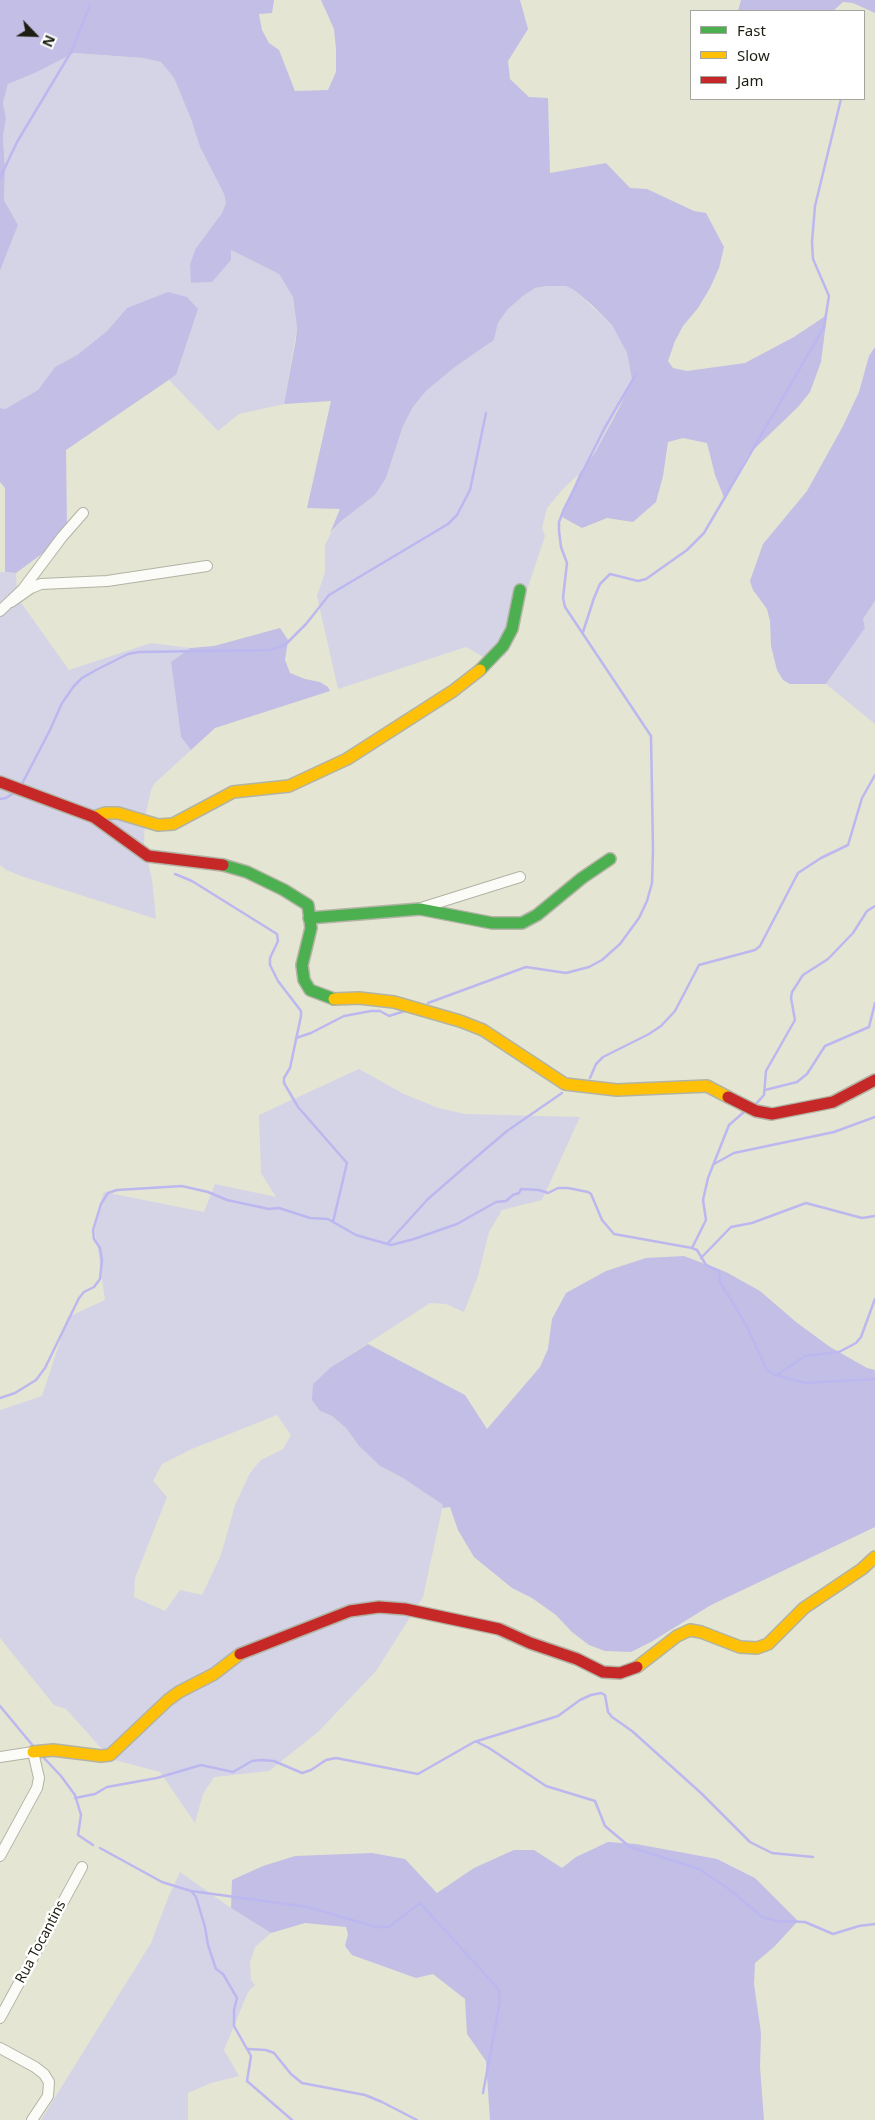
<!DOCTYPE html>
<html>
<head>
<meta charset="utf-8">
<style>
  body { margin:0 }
  #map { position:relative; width:875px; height:2120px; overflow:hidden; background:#e4e5d3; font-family:"Noto Sans",sans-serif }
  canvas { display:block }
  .legend { position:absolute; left:690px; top:10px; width:175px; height:90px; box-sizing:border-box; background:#fff; border:1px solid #a5a5a0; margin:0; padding:6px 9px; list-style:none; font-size:15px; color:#1d1e11 }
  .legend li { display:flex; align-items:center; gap:10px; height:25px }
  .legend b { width:25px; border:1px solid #a5a5a0 }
  .north { position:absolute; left:10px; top:10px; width:50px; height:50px; -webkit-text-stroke:4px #fff; paint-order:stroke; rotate:114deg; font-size:14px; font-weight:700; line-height:20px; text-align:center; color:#1d1e11 }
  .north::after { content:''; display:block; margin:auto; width:18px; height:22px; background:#1d1e11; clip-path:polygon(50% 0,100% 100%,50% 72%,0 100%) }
</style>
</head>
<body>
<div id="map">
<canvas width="875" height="2120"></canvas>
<ul class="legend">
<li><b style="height:6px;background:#4caf50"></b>Fast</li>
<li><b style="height:6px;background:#ffc107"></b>Slow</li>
<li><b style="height:6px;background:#c62828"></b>Jam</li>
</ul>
<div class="north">N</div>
</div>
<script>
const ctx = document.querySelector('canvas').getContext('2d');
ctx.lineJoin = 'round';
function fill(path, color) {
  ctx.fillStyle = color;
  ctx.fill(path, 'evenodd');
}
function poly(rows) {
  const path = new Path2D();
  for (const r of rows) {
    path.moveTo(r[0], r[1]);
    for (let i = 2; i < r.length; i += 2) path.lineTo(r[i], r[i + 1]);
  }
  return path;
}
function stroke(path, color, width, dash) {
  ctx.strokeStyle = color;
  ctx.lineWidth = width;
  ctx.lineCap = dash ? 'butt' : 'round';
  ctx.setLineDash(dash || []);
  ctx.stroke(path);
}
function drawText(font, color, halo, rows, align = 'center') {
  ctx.font = font + ' "Noto Sans",sans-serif';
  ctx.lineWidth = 5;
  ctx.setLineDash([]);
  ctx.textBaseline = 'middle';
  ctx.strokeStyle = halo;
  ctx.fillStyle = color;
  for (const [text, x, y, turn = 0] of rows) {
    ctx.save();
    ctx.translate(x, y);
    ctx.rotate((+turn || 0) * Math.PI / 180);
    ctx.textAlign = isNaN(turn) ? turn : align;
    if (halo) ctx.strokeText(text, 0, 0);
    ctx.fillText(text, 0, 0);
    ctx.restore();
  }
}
const green = poly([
  [74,53,143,58,161,62,174,78,191,119,200,147,224,194,226,203,222,213,196,248,191,283,212,282,231,250,279,274,293,297,297,328,284,404,239,414,218,431,169,380,176,375,127,308,107,331,77,355,55,367,38,390,5,409,0,408,0,271,18,225,4,200,5,170,3,137,6,118,3,103,8,84,35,73],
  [547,286,566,286,574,290,612,325,627,353,632,380,596,451,580,473,563,489,547,508,542,528,545,536,505,656,487,659,466,647,338,689,317,596,325,572,325,545,330,535,340,522,375,495,386,478,403,426,413,407,426,391,455,367,494,340,498,323,508,309,523,296,535,288],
  [0,572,16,573,17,597,69,670,151,643,190,648,171,662,181,737,191,750,155,783,151,790,145,817,144,843,152,880,156,919,24,877,6,870,0,865],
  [875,601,875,724,826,684,865,628,863,619],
  [359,1069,404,1094,438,1108,466,1114,580,1117,542,1200,502,1210,489,1232,478,1276,464,1312,446,1304,430,1303,331,1367,313,1384,313,1401,320,1411,332,1416,346,1428,359,1446,380,1466,403,1478,443,1505,423,1597,376,1671,318,1732,269,1771,214,1777,203,1794,195,1823,160,1772,111,1759,66,1709,54,1705,0,1638,0,1410,42,1396,68,1317,105,1300,94,1223,104,1192,204,1212,215,1184,276,1197,261,1173,259,1115],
  [277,1415,291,1435,283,1449,261,1460,250,1473,235,1505,221,1555,202,1595,180,1590,165,1611,134,1597,135,1578,167,1497,153,1481,162,1464,192,1449],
  [180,1872,231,1908,271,1933,255,1947,250,1963,251,1980,255,1985,248,1992,224,2050,239,2076,211,2083,188,2093,188,2120,41,2120,151,1943,168,1898]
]);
const forest = poly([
  [0,0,274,0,272,13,259,14,262,30,269,43,279,50,295,91,328,90,336,72,336,49,334,29,321,0,520,0,528,29,508,61,510,79,529,97,548,98,550,173,606,163,630,188,647,189,694,211,706,213,724,247,719,268,710,288,698,308,683,326,675,341,668,361,673,368,687,371,745,363,794,337,827,315,821,362,810,392,798,407,747,456,725,500,715,475,707,443,683,438,668,442,663,476,656,502,633,522,607,518,582,528,562,517,579,474,596,451,619,408,632,380,627,353,612,325,592,305,574,290,566,286,547,286,535,288,523,296,508,309,498,323,494,340,455,367,426,391,413,407,403,426,386,478,375,495,340,522,330,533,340,509,307,508,331,401,284,404,296,339,297,328,293,297,279,274,231,250,231,260,212,282,191,283,190,264,196,248,222,213,226,203,224,194,200,147,191,119,174,78,161,62,143,58,74,53,35,73,8,84,3,103,6,118,3,137,5,170,4,200,18,225,0,271],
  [741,0,875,0,875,13,853,3,843,2,833,11,738,11],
  [168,292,187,297,198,309,176,375,66,450,67,529,54,545,16,573,5,572,5,488,0,482,0,408,5,409,38,390,55,367,77,355,107,331,127,308],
  [875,347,875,601,863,619,865,628,826,684,790,684,783,680,777,670,771,646,770,621,767,609,753,590,750,581,763,544,807,491,843,426,859,392,869,356],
  [280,628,288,640,285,660,290,673,305,679,320,682,328,687,330,691,215,728,191,750,181,737,171,662,190,648,214,646],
  [684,1256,726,1272,760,1291,796,1322,830,1347,867,1368,875,1370,875,1527,711,1605,651,1642,631,1652,605,1651,589,1645,572,1632,556,1615,532,1598,512,1588,474,1557,458,1530,450,1507,442,1508,443,1505,403,1478,380,1466,359,1446,346,1428,332,1416,320,1411,312,1400,313,1384,331,1367,368,1344,465,1395,487,1429,540,1367,548,1349,552,1319,566,1293,606,1271,646,1258],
  [608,1842,636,1844,717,1859,755,1878,798,1921,774,1947,755,1963,754,1984,761,2033,760,2067,764,2120,490,2120,486,2061,467,2034,465,1999,433,1974,416,1978,352,1955,345,1946,348,1934,346,1927,305,1923,271,1933,231,1908,232,1880,263,1866,295,1856,372,1853,405,1859,437,1893,474,1868,514,1850,534,1850,562,1868,576,1857]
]);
const stream = poly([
  [0,178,17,142,71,52,90,5],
  [583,632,594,598,600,584,610,574,638,581,646,579,687,550,704,533,824,327,829,296,813,259,812,242,815,206,841,99],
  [23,782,50,730,62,703,74,686,82,678,96,670,128,654,139,652,270,650,285,645,306,624,329,595,448,524,457,515,470,490,486,413],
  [0,799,6,798,15,792],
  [175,874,192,881,277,934,278,941,270,958,270,965,278,981,301,1011,301,1016,290,1068,284,1078,284,1083,298,1107,347,1163,333,1222],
  [428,1003,526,967,566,973,589,967,602,960,620,944,639,918,647,901,652,883,653,850,651,736,565,607,563,598,567,563,561,547,559,531,559,522,564,509,604,429,636,374],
  [296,1038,311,1033,344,1016,371,1011,380,1011,389,1016,405,1011],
  [590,1078,596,1064,603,1057,649,1034,661,1026,675,1011,699,965,755,950,760,946,798,873,821,858,848,845,862,798,875,775],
  [765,1090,797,1082,807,1074,825,1046,869,1027,875,1003],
  [755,1105,764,1095,766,1071,795,1020,791,998,792,992,803,975,828,959,853,933,867,911,875,906],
  [714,1164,734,1153,834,1132,875,1117],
  [388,1243,428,1199,474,1159,507,1131,562,1093],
  [692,1248,706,1220,703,1200,708,1178,729,1125,744,1112],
  [701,1258,731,1227,752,1223,806,1203,862,1218,875,1216],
  [777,1375,805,1356,839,1352,856,1343,861,1337,875,1299],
  [0,1398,15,1393,36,1380,45,1368,79,1298,84,1292,94,1287,100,1279,102,1260,100,1248,94,1239,93,1230,101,1204,108,1193,117,1190,182,1186,208,1192,227,1200,269,1209,279,1208,310,1218,328,1219,356,1235,391,1245,414,1239,457,1224,496,1202,506,1201,513,1195,519,1193,521,1189,539,1190,548,1193,558,1188,568,1188,588,1192,591,1194,602,1220,614,1234,692,1248,697,1250,706,1265,719,1271,720,1282,745,1323,767,1370,775,1375,806,1383,875,1379],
  [0,1706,34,1747],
  [477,1742,489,1748,546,1786,595,1801,605,1826,630,1847,699,1869,729,1889,762,1917,777,1921,805,1922,833,1934,859,1926,875,1924],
  [43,1757,61,1776,75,1795,81,1815,78,1835,93,1845],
  [75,1798,95,1794,107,1787,157,1778,201,1765,233,1772,252,1761,261,1760,274,1761,302,1773,311,1770,326,1760,336,1758,418,1774,474,1742,558,1716,580,1700,591,1695,601,1693,605,1695,608,1712,612,1717,632,1731,701,1793,750,1842,772,1853,813,1857],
  [100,1848,162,1882,191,1891,308,1907,376,1927,389,1927,420,1903,494,1984,499,1991,500,2001,483,2093],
  [192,1892,196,1897,205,1927,208,1945,216,1969,223,1974,237,1998,234,2010,234,2026,251,2056,247,2081,292,2120],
  [248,2049,266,2050,274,2053,291,2074,302,2083,365,2095,382,2102,417,2120]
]);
const street = poly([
  [11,602,31,588,41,584,107,581,207,566],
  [0,611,23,589,62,537,83,513],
  [421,908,520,877],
  [0,1757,33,1752,39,1778,37,1788,0,1856],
  [0,2018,82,1867],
  [0,2048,35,2067,44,2074,49,2082,48,2096,32,2120]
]);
const fast = poly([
  [480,670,503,646,512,629,520,590],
  [223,865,247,872,284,890,308,905,311,928,302,965,304,980,310,990,334,999],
  [309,918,420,909,492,923,522,923,537,915,582,878,610,859]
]);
const slow = poly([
  [94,817,105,813,118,813,158,825,173,824,233,792,289,786,347,759,453,691,480,670],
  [334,999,359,998,394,1002,460,1021,483,1030,565,1084,617,1090,707,1086,728,1097],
  [637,1667,677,1636,690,1630,701,1632,740,1647,757,1648,768,1644,804,1608,862,1569,875,1557],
  [33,1752,53,1750,101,1756,110,1755,168,1700,179,1692,214,1674,240,1654]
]);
const jam = poly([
  [0,782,94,817,148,856,223,865],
  [728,1097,756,1111,772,1114,833,1102,875,1080],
  [240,1654,350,1611,379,1607,405,1609,499,1629,530,1643,577,1659,603,1672,620,1673,637,1667]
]);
const streetNames = [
  ["Rua Tocantins",41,1942,-62]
];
fill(green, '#d5d4e7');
fill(forest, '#c2bee6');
stroke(stream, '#bcb8ef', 2.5);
stroke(street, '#b2b3a4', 12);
stroke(fast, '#b2b3a4', 14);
stroke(slow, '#b2b3a4', 14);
stroke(jam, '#b2b3a4', 14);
stroke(street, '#fbfbf8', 10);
stroke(fast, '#4caf50', 11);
stroke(slow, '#ffc107', 11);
stroke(jam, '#c62828', 11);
drawText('14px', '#1d1e11', '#fff', streetNames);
</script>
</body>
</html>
